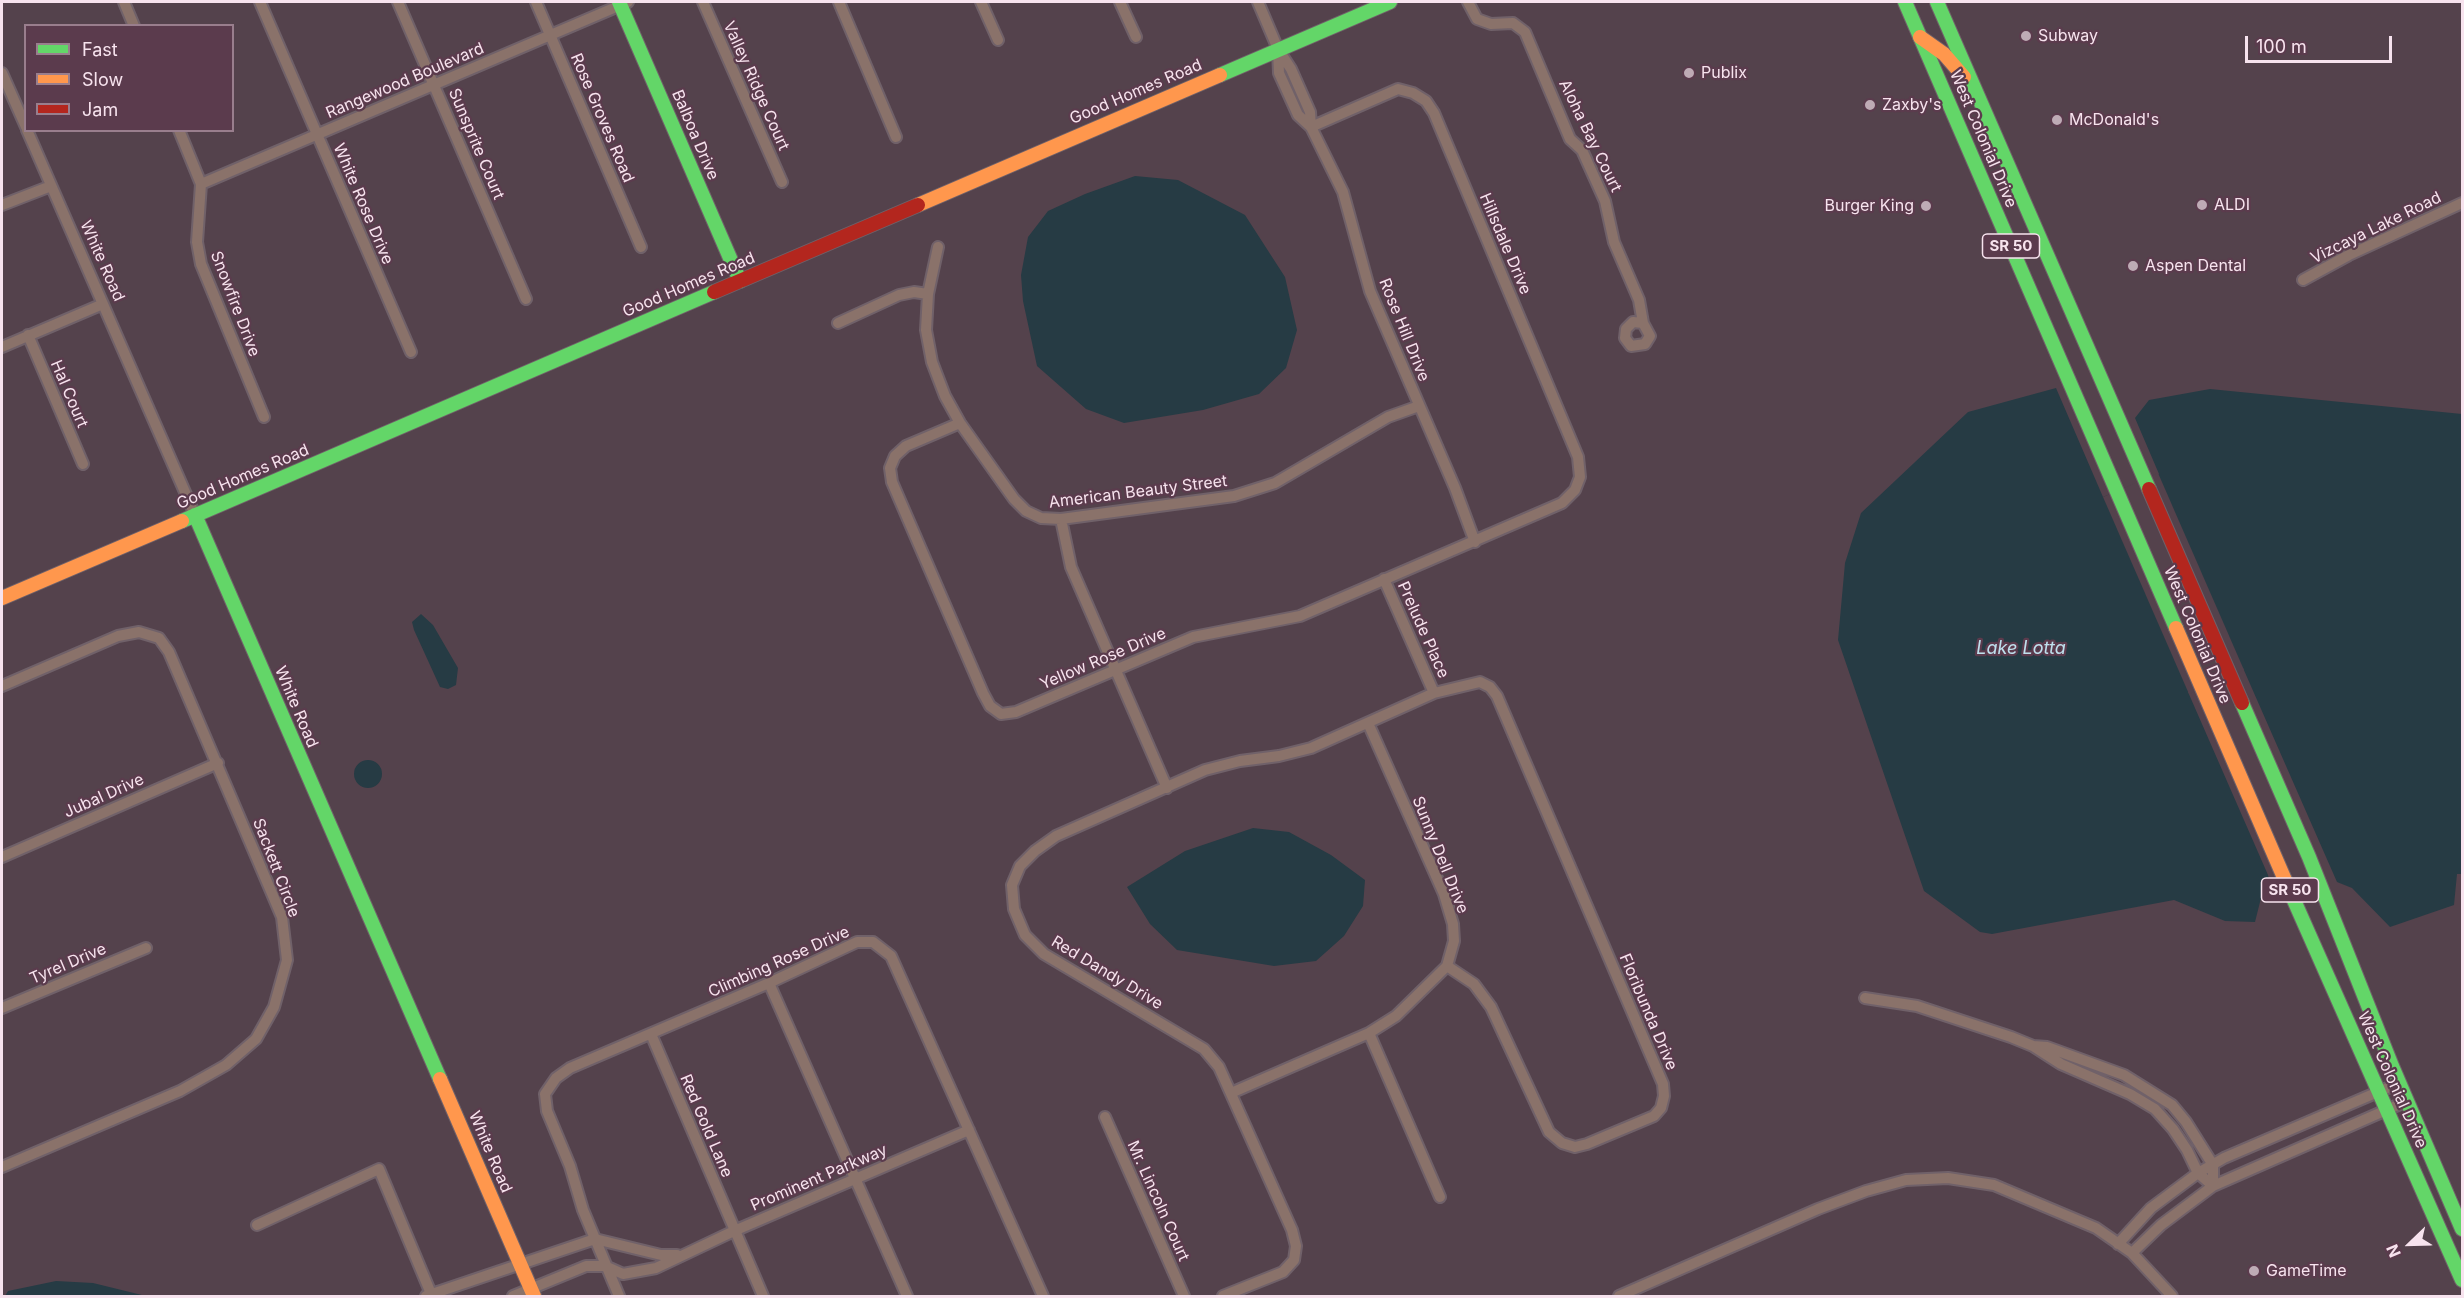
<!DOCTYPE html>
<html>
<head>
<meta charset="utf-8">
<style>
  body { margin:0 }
  #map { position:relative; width:2464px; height:1298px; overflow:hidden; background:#54424c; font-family:Inter,sans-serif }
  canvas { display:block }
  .frame { position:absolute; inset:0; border:3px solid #f7e3ee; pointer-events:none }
  .legend { position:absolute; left:24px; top:24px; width:210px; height:108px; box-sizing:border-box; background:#5b3b4d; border:2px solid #997e8d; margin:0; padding:8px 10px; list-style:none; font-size:18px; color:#f7e3ee }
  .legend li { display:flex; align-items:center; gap:12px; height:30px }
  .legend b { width:30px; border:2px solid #997e8d }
  .north { position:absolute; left:2380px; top:1214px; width:60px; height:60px; -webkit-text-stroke:4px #5b3b4d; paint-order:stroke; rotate:247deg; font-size:16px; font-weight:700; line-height:24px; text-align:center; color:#f7e3ee }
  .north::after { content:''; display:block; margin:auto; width:21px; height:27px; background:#f7e3ee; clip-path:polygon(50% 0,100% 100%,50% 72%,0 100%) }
  .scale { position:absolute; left:2245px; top:36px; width:147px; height:27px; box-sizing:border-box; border:3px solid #f7e3ee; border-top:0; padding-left:8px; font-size:18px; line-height:21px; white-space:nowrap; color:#f7e3ee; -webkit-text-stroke:4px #5b3b4d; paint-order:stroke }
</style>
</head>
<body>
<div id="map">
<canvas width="2464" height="1298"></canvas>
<div class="frame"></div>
<ul class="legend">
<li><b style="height:8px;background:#63d668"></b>Fast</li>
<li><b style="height:8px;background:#ff974d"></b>Slow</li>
<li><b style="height:8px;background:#b3261e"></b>Jam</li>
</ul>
<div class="north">N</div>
<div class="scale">100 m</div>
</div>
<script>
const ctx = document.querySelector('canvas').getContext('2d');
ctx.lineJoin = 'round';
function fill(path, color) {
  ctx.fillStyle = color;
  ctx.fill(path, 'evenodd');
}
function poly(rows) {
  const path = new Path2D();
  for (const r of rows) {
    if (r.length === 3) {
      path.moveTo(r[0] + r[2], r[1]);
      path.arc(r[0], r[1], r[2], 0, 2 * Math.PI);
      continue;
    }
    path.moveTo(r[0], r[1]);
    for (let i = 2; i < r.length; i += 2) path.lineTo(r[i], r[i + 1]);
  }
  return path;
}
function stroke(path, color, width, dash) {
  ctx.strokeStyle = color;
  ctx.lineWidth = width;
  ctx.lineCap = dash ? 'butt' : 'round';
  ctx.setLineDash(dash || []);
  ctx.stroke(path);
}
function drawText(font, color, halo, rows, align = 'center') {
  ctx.font = font + ' Inter,sans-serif';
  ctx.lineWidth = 4.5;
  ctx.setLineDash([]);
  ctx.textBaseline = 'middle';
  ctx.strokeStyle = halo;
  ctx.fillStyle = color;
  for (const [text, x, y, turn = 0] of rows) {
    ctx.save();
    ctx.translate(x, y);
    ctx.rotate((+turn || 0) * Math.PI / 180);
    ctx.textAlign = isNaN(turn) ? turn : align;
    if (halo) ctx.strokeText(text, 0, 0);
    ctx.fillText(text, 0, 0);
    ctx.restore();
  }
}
const water = poly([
  [1135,176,1178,180,1245,215,1285,277,1297,330,1286,368,1259,394,1203,410,1124,423,1086,409,1037,366,1023,301,1021,275,1028,237,1048,211,1085,194],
  [2056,388,2103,497,2159,474,2135,418,2149,400,2210,389,2462,414,2462,874,2457,874,2454,905,2390,927,2352,888,2337,882,2243,668,2188,692,2268,875,2273,896,2261,898,2255,922,2225,921,2174,900,1992,934,1980,932,1924,891,1838,640,1845,563,1861,513,1968,412],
  [421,614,433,625,458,668,456,685,448,689,440,687,414,630,412,622],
  [368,774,14],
  [1253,828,1289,832,1331,855,1365,880,1363,906,1344,936,1316,961,1274,966,1177,950,1150,924,1127,887,1185,851],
  [56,1281,93,1283,146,1296,5,1296,8,1291]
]);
const pier = poly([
  [2158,473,2244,670,2189,694,2103,497]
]);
const street = poly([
  [124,2,134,26],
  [260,2,411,352],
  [398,2,526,299],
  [536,2,641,247],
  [703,2,782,182],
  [839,2,896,137],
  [981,2,998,40],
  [1120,2,1136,37],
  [1258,2,1278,49,1291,69,1310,112,1311,127,1343,192,1370,291,1455,488,1475,542],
  [1468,2,1477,19,1491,24,1513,23,1525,32,1570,139,1582,150,1605,201,1614,242,1639,300,1643,323,1650,336,1645,344,1631,346,1625,338,1626,329,1633,322,1643,323],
  [1278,50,1279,73,1298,115,1311,127],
  [2,73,26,127],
  [27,130,195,515],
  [179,130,201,184,197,242,201,264,264,417],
  [201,184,628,2],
  [2,205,51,186],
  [938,247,928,294,926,330,932,362,945,396,960,423,1014,499,1026,511,1041,518,1061,519,1234,496,1275,483,1388,417,1419,406],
  [2303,280,2349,255,2462,203],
  [838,323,899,295,914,292,928,294],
  [28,335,83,464],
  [2,347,103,304],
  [960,423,906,446,895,456,890,468,892,482,983,693,990,706,1001,714,1016,712,1193,637,1300,616,1562,503,1575,490,1580,477,1578,457,1434,113,1426,101,1413,93,1398,89,1311,127],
  [1061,519,1071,567,1167,788],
  [1384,579,1434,693],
  [2,686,118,636,139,632,159,638,169,652,282,917,287,960,274,1007,256,1039,226,1065,180,1091,2,1167],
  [2,857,218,763],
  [769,983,907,1296],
  [1865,998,1917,1006,2011,1037,2033,1046,2061,1064,2130,1094,2155,1109,2173,1129,2187,1150,2198,1173,2213,1186],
  [2,1008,146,948],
  [1369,1033,1440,1197],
  [651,1034,763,1296],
  [2033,1046,2047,1047,2124,1075,2172,1105,2186,1122,2213,1165,2213,1186],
  [1231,1093,1369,1033,1396,1016,1447,966,1454,941,1453,924,1444,894,1368,723],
  [1105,1117,1184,1296],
  [257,1225,379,1169,432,1296],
  [2118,1244,2151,1208,2198,1173,2224,1158,2399,1083],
  [2132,1253,2161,1225,2213,1186,2407,1101],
  [426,1296,595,1239,661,1255,677,1255],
  [513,1296,586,1266,605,1266,623,1274,656,1268,734,1231,969,1130],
  [619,1296,583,1210,570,1166,547,1111,545,1094,556,1078,570,1068,769,983,857,942,873,942,891,956,1043,1296],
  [1223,1296,1283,1272,1294,1260,1296,1246,1292,1230,1219,1067,1204,1049,1044,954,1025,935,1014,909,1012,885,1020,866,1035,851,1056,836,1205,770,1240,761,1279,756,1311,748,1434,693,1480,682,1490,687,1497,696,1663,1084,1664,1096,1661,1108,1654,1116,1587,1144,1575,1147,1562,1143,1549,1132,1491,1007,1474,984,1447,966],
  [1619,1296,1818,1209,1866,1191,1906,1180,1948,1178,1994,1185,2096,1228,2132,1253,2172,1296]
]);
const fast = poly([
  [619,2,740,281],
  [1905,2,2176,628],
  [1937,2,2149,489],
  [1220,75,1390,2],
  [195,515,440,1079],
  [182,521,714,292],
  [2242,703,2309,857,2392,1066,2462,1229],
  [2285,880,2462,1280]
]);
const slow = poly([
  [1920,37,1944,54,1964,77],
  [918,205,1220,75],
  [2,598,182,521],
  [2176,628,2285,880],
  [440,1079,534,1296]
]);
const jam = poly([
  [714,292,918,205],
  [2149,489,2242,703]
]);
const markers = [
  [2026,36,6,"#beabb5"],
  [1689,73,6,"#beabb5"],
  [1870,105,6,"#beabb5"],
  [2057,120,6,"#beabb5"],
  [2202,205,6,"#beabb5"],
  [1926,206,6,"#beabb5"],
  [2133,266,6,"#beabb5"],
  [2254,1271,6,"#beabb5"]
];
const shields = [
  [2011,246,57],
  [2290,890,57]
];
const shieldNames = [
  ["SR 50",2011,246],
  ["SR 50",2290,890]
];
const poiNames = [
  ["Subway",2038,36],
  ["Publix",1701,73],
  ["Zaxby's",1882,105],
  ["McDonald's",2069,120],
  ["ALDI",2214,205],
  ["Burger King",1914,206,"right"],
  ["Aspen Dental",2145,266],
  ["GameTime",2266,1271]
];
const streetNames = [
  ["Rangewood Boulevard",405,81,-23],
  ["Valley Ridge Court",756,86,66],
  ["Good Homes Road",1136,92,-23],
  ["Rose Groves Road",602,118,67],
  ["Balboa Drive",695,135,67],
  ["Aloha Bay Court",1590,136,64],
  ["West Colonial Drive",1983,139,67],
  ["Sunsprite Court",476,144,67],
  ["White Rose Drive",363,204,67],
  ["Vizcaya Lake Road",2376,228,-26],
  ["Hillsdale Drive",1505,244,67],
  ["White Road",102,261,66],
  ["Good Homes Road",689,285,-23],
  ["Snowfire Drive",235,304,69],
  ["Rose Hill Drive",1404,330,68],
  ["Hal Court",69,394,67],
  ["Good Homes Road",243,477,-23],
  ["American Beauty Street",1138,492,-7],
  ["Prelude Place",1423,630,66],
  ["West Colonial Drive",2197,635,67],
  ["Yellow Rose Drive",1103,659,-23],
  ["White Road",296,707,67],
  ["Jubal Drive",104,796,-24],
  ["Sunny Dell Drive",1440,855,68],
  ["Sackett Circle",276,868,69],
  ["Climbing Rose Drive",779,962,-24],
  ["Tyrel Drive",68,964,-23],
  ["Red Dandy Drive",1107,973,31],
  ["Floribunda Drive",1648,1012,67],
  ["West Colonial Drive",2392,1080,66],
  ["Red Gold Lane",706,1126,67],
  ["White Road",490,1152,67],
  ["Prominent Parkway",819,1178,-23],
  ["Mr. Lincoln Court",1158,1201,66]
];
const waterNames = [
  ["Lake Lotta",2021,649]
];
fill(water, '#263b44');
fill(pier, '#54424c');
stroke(street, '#706169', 14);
stroke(fast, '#706169', 16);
stroke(slow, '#706169', 16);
stroke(jam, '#706169', 16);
stroke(street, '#8a726a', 10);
stroke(fast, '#63d668', 14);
stroke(slow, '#ff974d', 14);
stroke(jam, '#b3261e', 14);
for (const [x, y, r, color] of markers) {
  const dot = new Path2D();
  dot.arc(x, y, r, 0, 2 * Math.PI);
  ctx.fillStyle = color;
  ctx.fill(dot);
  stroke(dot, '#5b3b4d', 2);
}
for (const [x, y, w] of shields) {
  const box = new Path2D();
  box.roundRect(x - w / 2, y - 12, w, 24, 4.5);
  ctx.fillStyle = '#5b3b4d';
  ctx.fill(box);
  stroke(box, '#f7e3ee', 1.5);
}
drawText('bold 15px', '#f7e3ee', null, shieldNames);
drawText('16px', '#f7e3ee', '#5b3b4d', poiNames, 'left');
drawText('16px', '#f7e3ee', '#5b3b4d', streetNames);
drawText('italic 18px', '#bee0ed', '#5b3b4d', waterNames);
</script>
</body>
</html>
